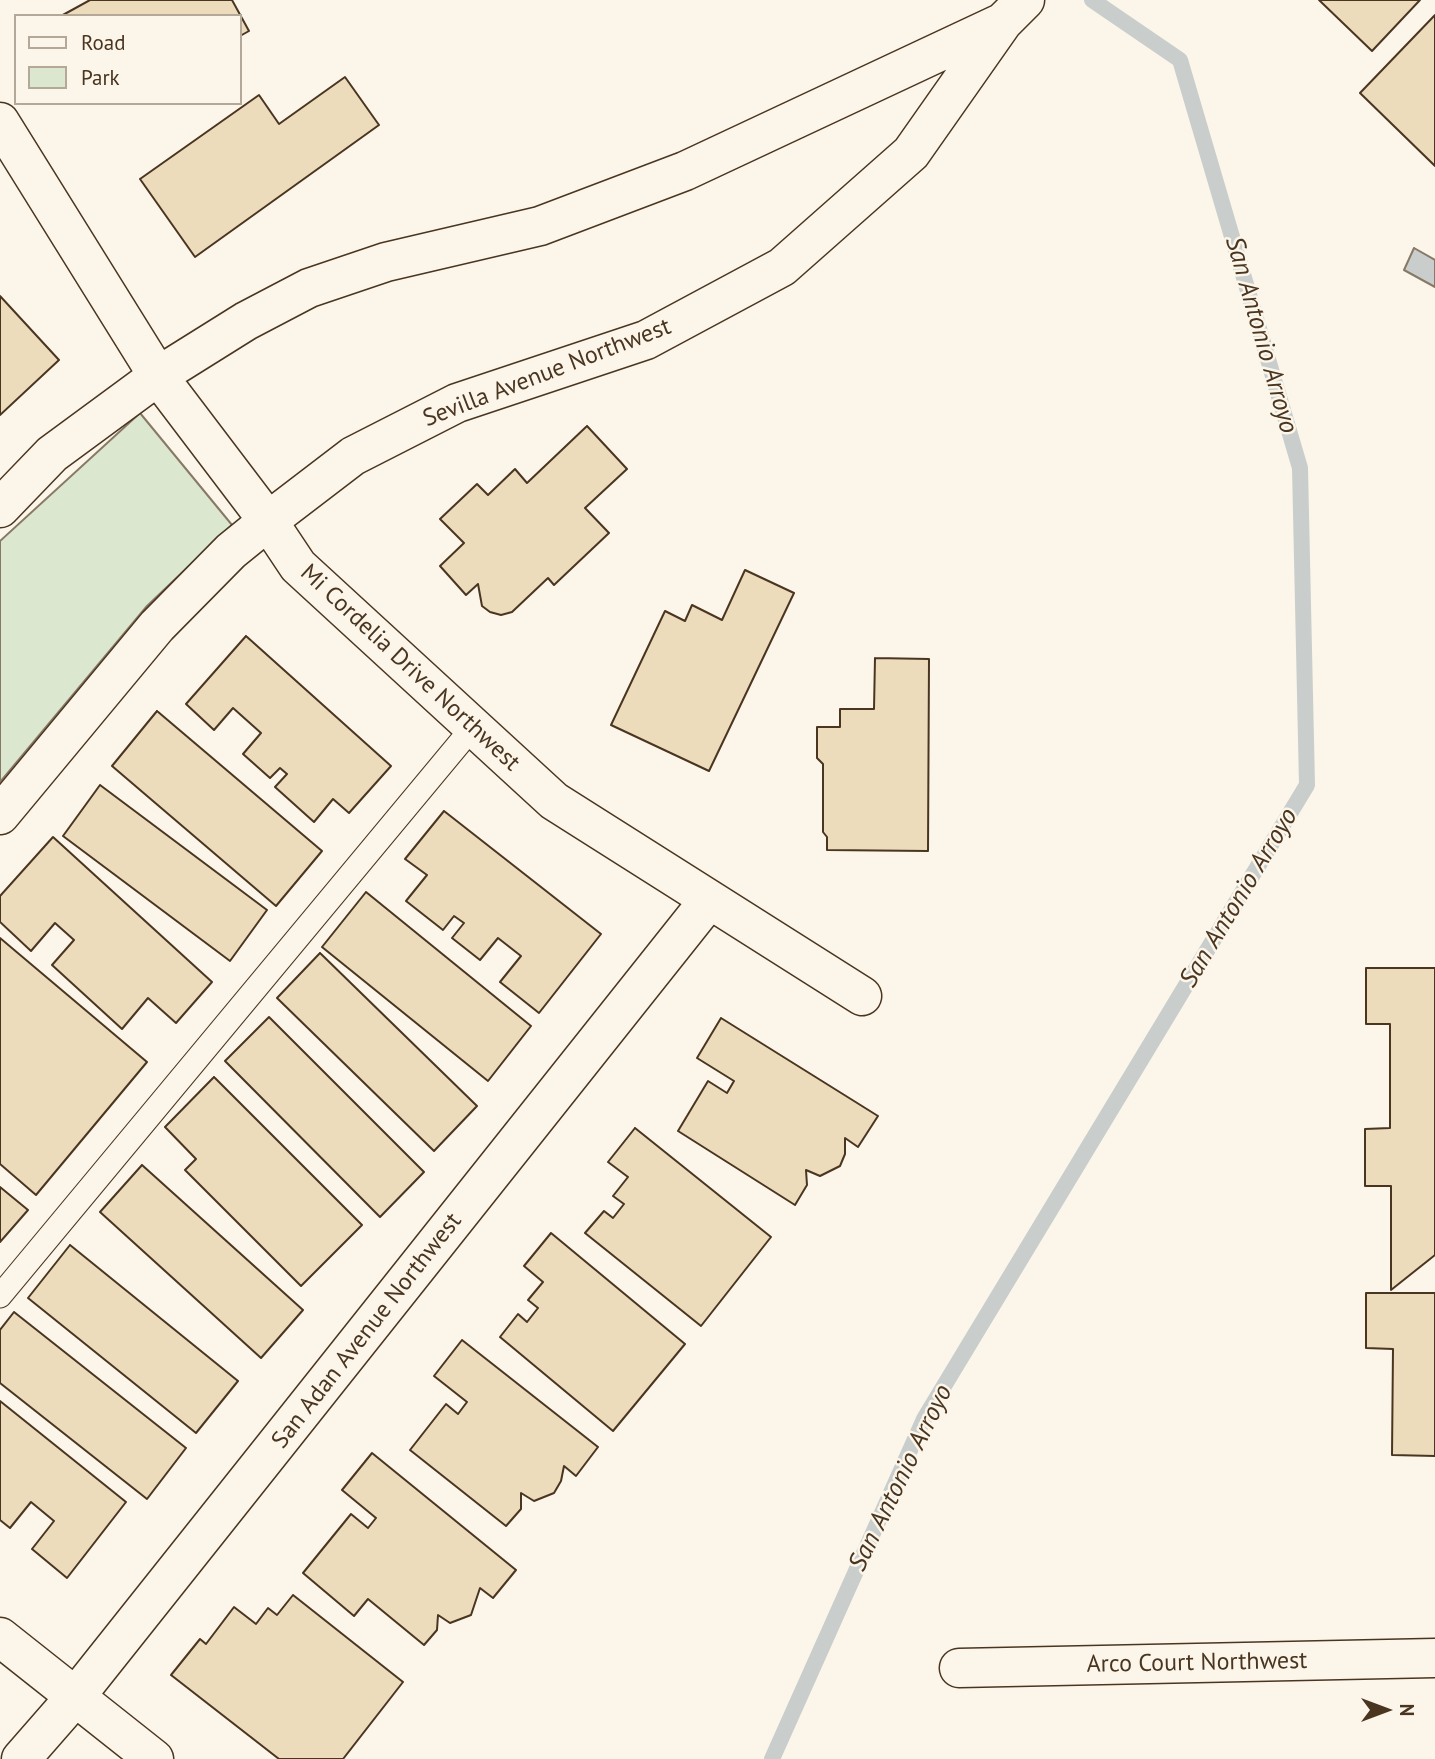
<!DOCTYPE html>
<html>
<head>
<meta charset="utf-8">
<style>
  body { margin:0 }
  #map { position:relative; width:1435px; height:1759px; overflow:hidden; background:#fbf6e9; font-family:"PT Sans",sans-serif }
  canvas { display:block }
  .legend { position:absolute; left:14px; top:14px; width:228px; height:91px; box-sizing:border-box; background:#fbf6e9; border:2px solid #b4a999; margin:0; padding:9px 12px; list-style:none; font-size:21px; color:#4a3520 }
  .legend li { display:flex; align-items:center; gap:14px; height:35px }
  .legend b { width:35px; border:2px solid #b4a999 }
  .north { position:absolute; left:1351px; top:1675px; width:70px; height:70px; -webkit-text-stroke:5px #fbf6e9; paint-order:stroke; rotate:90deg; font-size:19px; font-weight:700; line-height:28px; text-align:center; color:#4a3520 }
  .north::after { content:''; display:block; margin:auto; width:24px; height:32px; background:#4a3520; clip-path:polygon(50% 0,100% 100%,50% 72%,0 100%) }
</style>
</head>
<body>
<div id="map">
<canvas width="1435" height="1759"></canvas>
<ul class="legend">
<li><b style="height:9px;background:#fbf6e9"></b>Road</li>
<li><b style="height:19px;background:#dce7d0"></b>Park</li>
</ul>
<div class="north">N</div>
</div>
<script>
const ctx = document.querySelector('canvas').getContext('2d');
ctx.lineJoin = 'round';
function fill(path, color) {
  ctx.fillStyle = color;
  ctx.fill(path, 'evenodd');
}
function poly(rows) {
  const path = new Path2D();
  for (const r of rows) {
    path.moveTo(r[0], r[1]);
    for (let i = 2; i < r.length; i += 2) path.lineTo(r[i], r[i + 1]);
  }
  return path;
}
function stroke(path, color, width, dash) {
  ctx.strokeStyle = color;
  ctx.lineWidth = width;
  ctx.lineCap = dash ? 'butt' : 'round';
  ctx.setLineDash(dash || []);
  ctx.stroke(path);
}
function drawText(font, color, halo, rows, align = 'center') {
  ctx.font = font + ' "PT Sans",sans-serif';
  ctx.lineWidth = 5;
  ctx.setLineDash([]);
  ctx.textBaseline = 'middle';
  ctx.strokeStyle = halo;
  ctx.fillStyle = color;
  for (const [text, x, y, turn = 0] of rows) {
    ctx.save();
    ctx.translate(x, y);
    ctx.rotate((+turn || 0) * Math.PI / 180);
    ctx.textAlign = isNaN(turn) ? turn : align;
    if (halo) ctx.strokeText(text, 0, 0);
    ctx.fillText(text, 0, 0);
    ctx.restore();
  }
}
const green = poly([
  [140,413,232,525,147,606,0,782,0,541,140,413]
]);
const water = poly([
  [1414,248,1435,260,1435,287,1404,270,1414,248]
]);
const stream = poly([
  [772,1759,924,1419,1307,785,1300,468,1180,60,1092,0]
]);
const building = poly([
  [90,0,232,0,249,31,240,36,240,16,61,16,90,0],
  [1319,0,1420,0,1372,51,1319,0],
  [1435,15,1435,166,1360,93,1435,15],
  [345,77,379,125,195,257,140,179,259,95,279,124,345,77],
  [0,296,59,360,0,415,0,296],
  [587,426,627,469,585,508,609,533,554,585,548,578,512,612,501,615,490,612,482,606,478,584,466,595,440,566,464,543,440,519,477,484,488,495,515,469,527,483,587,426],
  [745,570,794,593,709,771,611,725,665,611,685,621,692,605,722,620,745,570],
  [246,636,391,766,349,813,333,799,314,822,275,787,287,774,280,768,270,778,243,754,261,733,233,708,214,730,186,704,246,636],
  [875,658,929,659,928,851,827,850,827,837,823,832,823,764,817,758,817,727,840,727,840,709,874,709,875,658],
  [157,711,322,851,276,906,112,766,157,711],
  [100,785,267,910,230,961,63,836,100,785],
  [444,811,601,934,539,1013,500,982,521,956,498,938,480,960,452,938,464,923,454,916,443,930,406,901,427,875,405,859,444,811],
  [53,837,212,982,176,1023,148,998,122,1029,52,965,74,940,55,923,31,951,0,922,0,896,53,837],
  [366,892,531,1026,488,1081,322,947,366,892],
  [0,938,147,1062,36,1195,0,1164,0,938],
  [320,953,477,1106,434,1151,277,998,320,953],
  [1366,968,1435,968,1435,1255,1391,1290,1391,1186,1365,1186,1365,1129,1390,1128,1390,1024,1366,1024,1366,968],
  [269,1017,424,1172,380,1217,225,1061,269,1017],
  [721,1018,878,1116,858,1147,845,1138,845,1154,840,1166,820,1176,806,1170,807,1185,795,1205,678,1131,708,1081,727,1093,734,1081,697,1058,721,1018],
  [214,1077,362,1225,301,1286,185,1170,196,1159,165,1127,214,1077],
  [635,1128,771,1237,701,1326,585,1233,604,1211,613,1218,624,1204,613,1196,628,1177,608,1162,635,1128],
  [142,1165,303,1310,261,1358,100,1212,142,1165],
  [0,1187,28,1210,0,1242,0,1187],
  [551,1233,685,1344,613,1431,500,1337,518,1314,527,1322,538,1308,528,1300,543,1282,524,1266,551,1233],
  [70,1245,238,1381,196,1433,28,1298,70,1245],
  [1366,1293,1435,1293,1435,1456,1392,1455,1393,1349,1366,1348,1366,1293],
  [14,1312,186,1448,147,1499,0,1383,0,1330,14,1312],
  [462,1340,598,1447,576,1476,564,1466,561,1481,554,1493,534,1501,521,1493,521,1509,506,1526,410,1450,446,1404,458,1414,467,1402,434,1376,462,1340],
  [0,1401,126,1502,67,1578,32,1549,54,1521,31,1502,10,1528,0,1520,0,1401],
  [372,1453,516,1570,493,1598,480,1588,471,1615,450,1623,438,1615,437,1630,424,1645,368,1599,354,1616,303,1573,351,1514,368,1528,376,1518,342,1490,372,1453],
  [293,1595,403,1682,343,1759,279,1759,171,1675,200,1639,206,1644,234,1607,256,1624,268,1608,277,1615,293,1595]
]);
const service = poly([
  [0,1296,473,727]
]);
const minor = poly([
  [0,122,158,376,268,521,298,566,554,801,862,996],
  [0,508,52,454,158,376,246,321,309,288,386,262,540,226,685,171,1001,23],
  [0,815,157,626,231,551,268,521,353,456,457,403,646,340,782,267,911,153,1003,22,1025,0],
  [0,1637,154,1759],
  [959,1668,1435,1658],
  [21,1759,76,1696,709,900]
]);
const streetNames = [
  ["Sevilla Avenue Northwest",547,373,-21],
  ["Mi Cordelia Drive Northwest",410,668,43],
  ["San Adan Avenue Northwest",367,1331,-52],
  ["Arco Court Northwest",1197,1663,-1]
];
const waterNames = [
  ["San Antonio Arroyo",1261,335,74],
  ["San Antonio Arroyo",1239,898,-59],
  ["San Antonio Arroyo",901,1478,-64]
];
fill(green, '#dce7d0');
stroke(green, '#887966', 2);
fill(water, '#c9cecd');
stroke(water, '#887966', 2);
stroke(stream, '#c9cecd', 16);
fill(building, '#ecdcbc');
stroke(building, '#4a3520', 2);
stroke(service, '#4a3520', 25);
stroke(minor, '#4a3520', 41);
stroke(service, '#fbf6e9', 23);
stroke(minor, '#fbf6e9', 38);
drawText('24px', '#4a3520', '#fbf6e9', streetNames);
drawText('italic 26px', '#4a3520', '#fbf6e9', waterNames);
</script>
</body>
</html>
